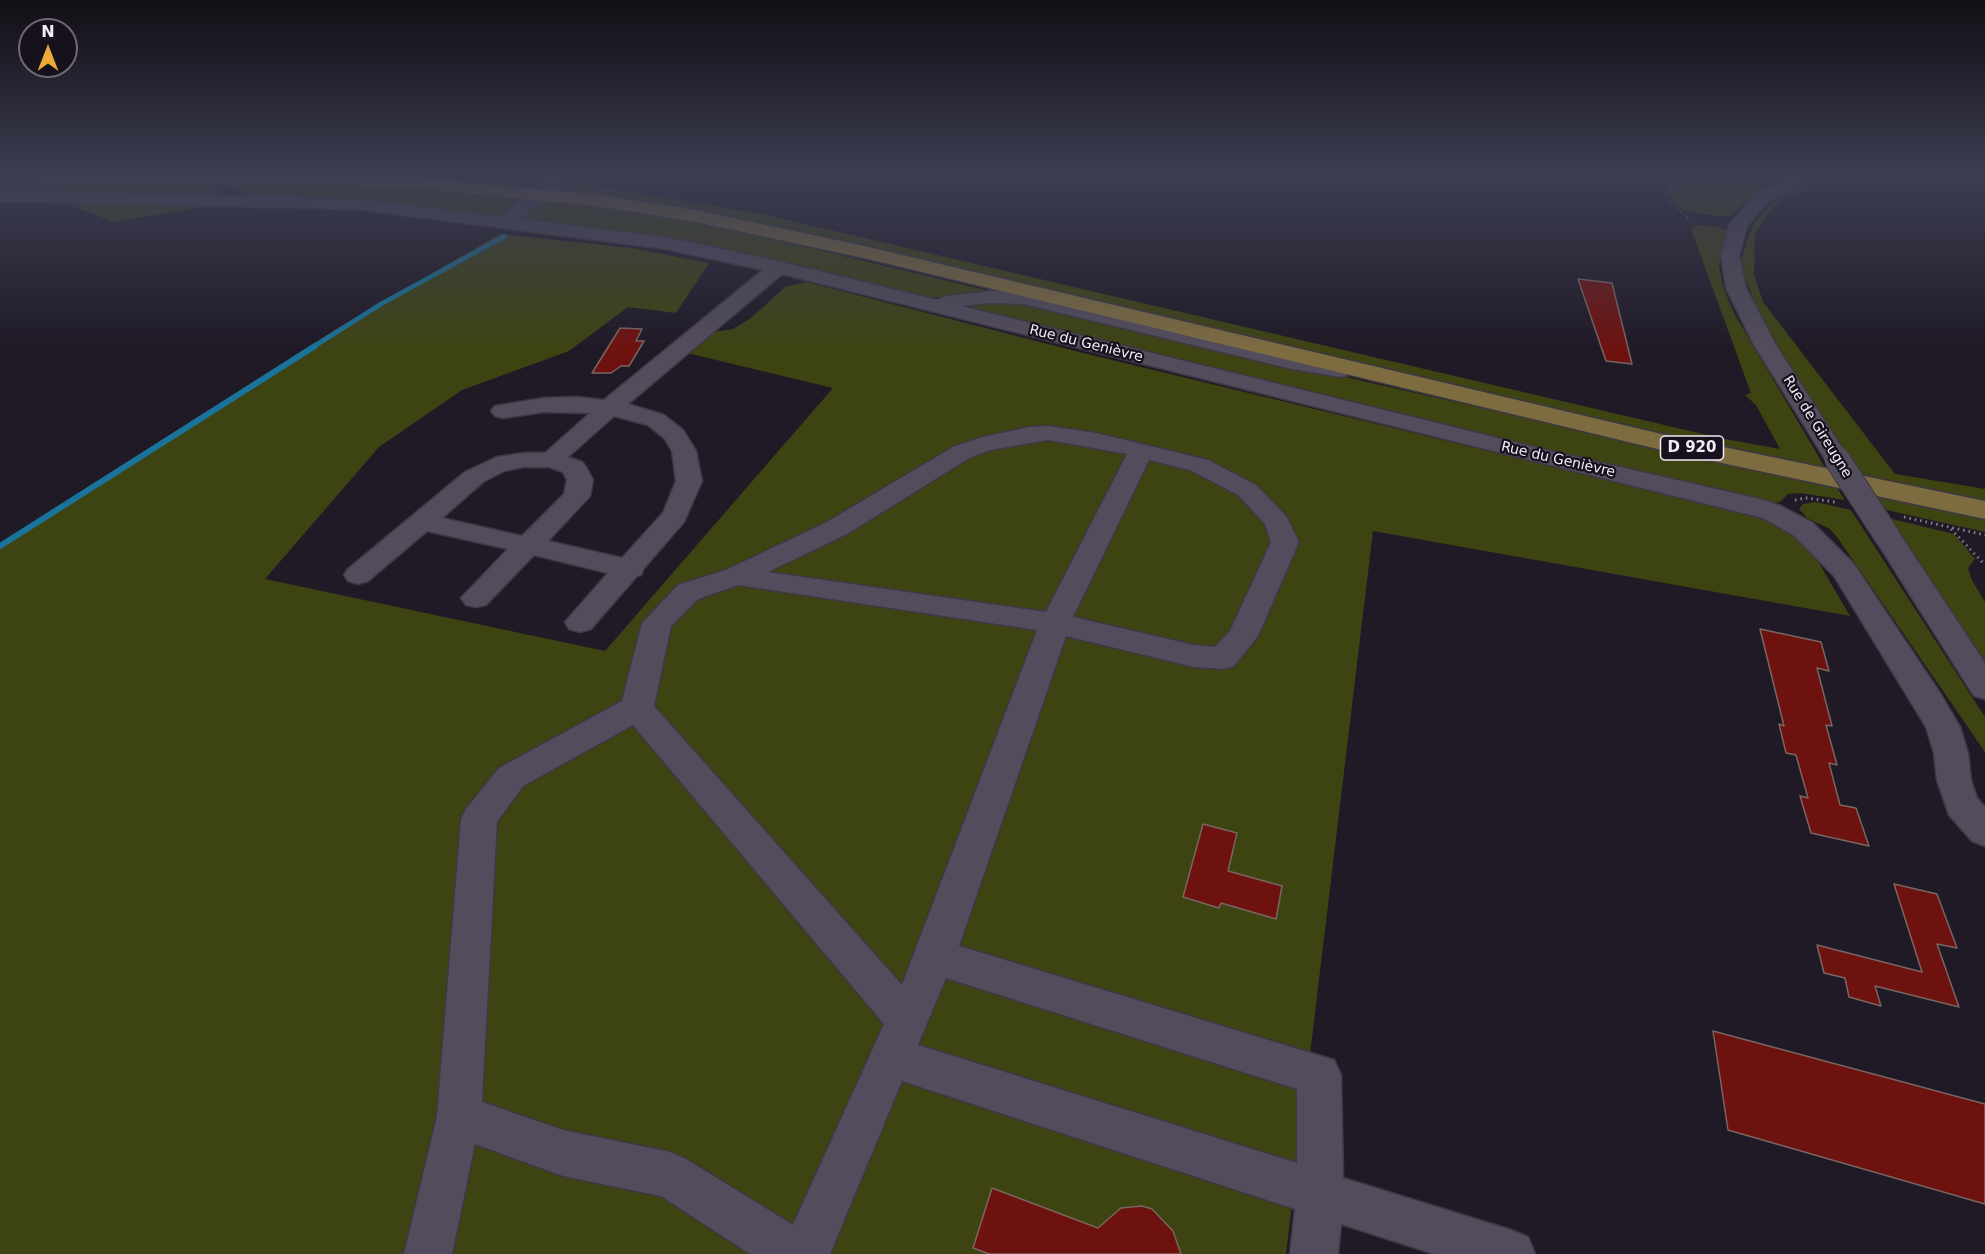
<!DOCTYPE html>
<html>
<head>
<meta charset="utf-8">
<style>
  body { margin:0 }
  #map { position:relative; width:1985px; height:1254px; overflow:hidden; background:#201a27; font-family:"DejaVu Sans",sans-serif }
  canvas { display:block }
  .north { position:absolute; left:18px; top:18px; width:60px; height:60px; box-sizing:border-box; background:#17111d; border:2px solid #6e6974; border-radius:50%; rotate:0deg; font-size:16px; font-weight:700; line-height:24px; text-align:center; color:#f1edf7 }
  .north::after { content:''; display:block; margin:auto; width:21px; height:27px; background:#eba93a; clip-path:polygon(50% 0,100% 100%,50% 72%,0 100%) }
</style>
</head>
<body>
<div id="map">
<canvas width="1985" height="1254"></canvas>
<div class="north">N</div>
</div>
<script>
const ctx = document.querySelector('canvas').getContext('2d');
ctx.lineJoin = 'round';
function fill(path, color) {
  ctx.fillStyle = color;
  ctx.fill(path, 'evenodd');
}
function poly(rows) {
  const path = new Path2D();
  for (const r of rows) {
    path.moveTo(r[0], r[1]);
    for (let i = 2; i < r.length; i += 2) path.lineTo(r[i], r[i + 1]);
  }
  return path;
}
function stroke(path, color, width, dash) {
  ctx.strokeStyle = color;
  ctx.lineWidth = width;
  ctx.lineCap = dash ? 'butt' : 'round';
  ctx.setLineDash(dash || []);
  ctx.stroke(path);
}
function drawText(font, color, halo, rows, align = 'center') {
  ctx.font = font + ' "DejaVu Sans",sans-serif';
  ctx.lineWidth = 4.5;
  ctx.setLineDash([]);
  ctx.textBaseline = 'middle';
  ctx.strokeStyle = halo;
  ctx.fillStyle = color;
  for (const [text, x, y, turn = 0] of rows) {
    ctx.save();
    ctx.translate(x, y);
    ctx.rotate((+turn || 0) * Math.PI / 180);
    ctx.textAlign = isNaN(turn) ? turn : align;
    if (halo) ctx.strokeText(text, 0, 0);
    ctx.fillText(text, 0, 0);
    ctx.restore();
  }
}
const green = poly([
  [558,176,581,176,577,179,584,184,766,215,1720,438,1780,449,1756,405,1745,395,1751,393,1691,229,1699,225,1718,227,1726,230,1719,266,1723,287,1734,313,1827,471,632,201,548,190],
  [1827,176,1833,176,1789,196,1772,209,1755,233,1754,275,1763,302,1895,474,1985,489,1985,504,1860,477,1770,340,1740,266,1746,243,1754,223,1769,206,1787,193],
  [0,179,179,182,208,185,222,191,207,196,0,194],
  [1664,179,1750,186,1768,186,1743,203,1731,216,1717,216,1686,211,1676,205],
  [223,180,395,185,530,197,505,215,492,217,404,205,255,196,219,183],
  [544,198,666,216,739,231,998,293,925,298,653,236,544,224,524,219,527,212],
  [66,203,226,203,114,222],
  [500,234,632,248,709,263,676,313,628,307,569,351,462,390,379,447,265,579,605,651,833,388,687,353,707,333,733,329,751,318,785,287,806,282,1075,351,1761,517,1809,546,1850,616,1373,531,1286,1254,0,1254,0,546,336,329],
  [1026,301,1367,382,1837,488,1845,500,1800,493,1788,494,1780,502,1765,504,969,312,967,307,975,302],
  [1873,496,1985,519,1985,532,1882,509],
  [1816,502,1851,510,1985,717,1985,752,1837,537,1830,529,1807,518,1799,509,1803,504],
  [1888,518,1954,534,1975,559,1968,568,1972,580,1985,602,1985,667]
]);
const streamFar1 = poly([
  [552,187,561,176],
  [313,347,381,304,505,236]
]);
const stream = poly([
  [0,546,315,346]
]);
const building = poly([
  [1578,279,1612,283,1632,364,1606,361,1578,279],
  [620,328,642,329,636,341,644,341,629,366,621,366,611,373,592,373,620,328],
  [1760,629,1821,642,1829,671,1817,668,1832,726,1826,725,1837,765,1829,763,1840,805,1856,808,1869,846,1811,833,1800,796,1808,798,1796,755,1786,753,1779,724,1784,726,1760,629],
  [1203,824,1237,833,1228,871,1282,886,1276,919,1221,903,1219,908,1183,897,1203,824],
  [1894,884,1937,894,1957,948,1937,944,1959,1007,1875,986,1881,1006,1849,997,1845,978,1824,973,1817,945,1922,972,1894,884],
  [1713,1031,1985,1104,1985,1204,1728,1130,1713,1031],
  [992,1188,1098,1228,1121,1208,1142,1206,1152,1209,1173,1231,1181,1254,989,1254,973,1248,992,1188]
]);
const pathFar1 = poly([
  [1656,176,1672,204,1692,221]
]);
const path = poly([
  [1795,500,1807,498,1835,502],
  [1904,517,1985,535],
  [1951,529,1985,565]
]);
const minor = poly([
  [544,176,561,176,551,188,545,189,537,184,544,176],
  [1794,176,1814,176,1768,202,1747,226,1739,255,1746,288,1776,345,1849,459,1846,464,1837,466,1828,464,1825,459,1754,345,1726,288,1721,255,1729,225,1756,194,1794,176],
  [0,191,357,199,501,217,526,197,532,196,541,201,520,219,666,237,778,261,937,300,946,296,992,291,1024,292,1292,355,1340,363,1348,365,1351,370,1348,375,1340,377,1292,369,1024,304,992,303,961,306,1563,454,1760,499,1781,506,1813,523,1854,564,1940,693,1960,727,1968,753,1971,780,1977,798,1985,807,1985,846,1972,841,1949,815,1937,780,1934,753,1926,727,1834,576,1793,535,1763,518,782,274,628,404,664,415,683,430,696,451,702,481,684,522,644,568,641,575,637,576,591,629,580,632,569,629,565,622,608,573,534,555,486,605,476,607,466,605,461,598,508,549,427,531,368,581,358,584,348,581,344,575,348,569,465,472,497,457,524,453,545,453,590,413,544,412,503,418,495,416,491,411,495,406,544,398,577,397,604,400,763,270,666,249,357,209,0,201,0,191],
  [614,416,648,425,665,439,672,451,676,481,663,513,622,558,548,541,590,496,593,480,586,467,582,462,568,457,614,416],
  [524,467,549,467,563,472,567,480,564,494,522,536,442,518,483,482,504,471,524,467],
  [1049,426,1096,433,1208,460,1256,485,1286,516,1299,542,1258,636,1234,666,1223,669,1194,667,1066,636,959,946,1334,1060,1341,1075,1343,1178,1511,1230,1528,1237,1535,1254,1434,1254,1341,1224,1338,1254,1290,1254,1295,1209,902,1081,830,1254,750,1254,661,1196,563,1176,475,1144,452,1254,404,1254,437,1116,461,819,466,809,499,768,622,701,642,623,678,585,726,570,827,522,953,447,983,437,1030,427,1049,426],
  [1049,440,1127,454,1046,612,768,572,847,534,971,457,990,450,1049,440],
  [1149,460,1190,470,1238,495,1265,524,1271,542,1230,631,1215,647,1194,645,1073,617,1149,460],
  [738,585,1037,630,902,985,654,706,671,626,698,599,738,585],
  [633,725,884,1024,793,1225,686,1159,670,1152,563,1130,482,1102,497,822,523,786,633,725],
  [946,978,1297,1089,1297,1163,918,1045,946,978],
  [1887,528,1897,530,1985,663,1985,699,1974,696,1873,536,1877,530,1887,528]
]);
const major = poly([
  [34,176,414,178,595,194,701,211,864,246,1670,436,1985,501,1985,519,1670,452,864,258,701,223,595,206,414,188,270,182,43,181,34,176]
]);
const minorBridge = poly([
  [1837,459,1887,536]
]);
const farStreetnames = [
  ["Rue du Genièvre",1086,344,14],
  ["Rue de Gireugne",1817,427,58],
  ["Rue du Genièvre",1558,460,13]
];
const shields = [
  [1692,448,63]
];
const shieldNames = [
  ["D 920",1692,448]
];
fill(green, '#3e4312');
stroke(streamFar1, '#19739b', 4.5);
stroke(stream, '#19739b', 6);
fill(building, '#6e120f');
stroke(building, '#796562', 1.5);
stroke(minor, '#3d3843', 3);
stroke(major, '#3d3843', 3);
stroke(pathFar1, '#86818c', 2, [1, 3]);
stroke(path, '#86818c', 3, [1.5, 4]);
fill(minor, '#534c5c');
fill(major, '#7e6c41');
stroke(minorBridge, '#3d3843', 27, []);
stroke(minorBridge, '#534c5c', 25);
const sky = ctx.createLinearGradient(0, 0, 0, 351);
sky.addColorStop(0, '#120e15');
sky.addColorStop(0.5, '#3c3e52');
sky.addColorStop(1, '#3c3e5200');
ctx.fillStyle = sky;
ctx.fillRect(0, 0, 1985, 351);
drawText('14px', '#f1edf7', '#17111d', farStreetnames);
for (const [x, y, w] of shields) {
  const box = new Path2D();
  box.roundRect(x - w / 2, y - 12, w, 24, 4.5);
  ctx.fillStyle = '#17111d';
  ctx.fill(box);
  stroke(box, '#f1edf7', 1.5);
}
drawText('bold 15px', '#f1edf7', null, shieldNames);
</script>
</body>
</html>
